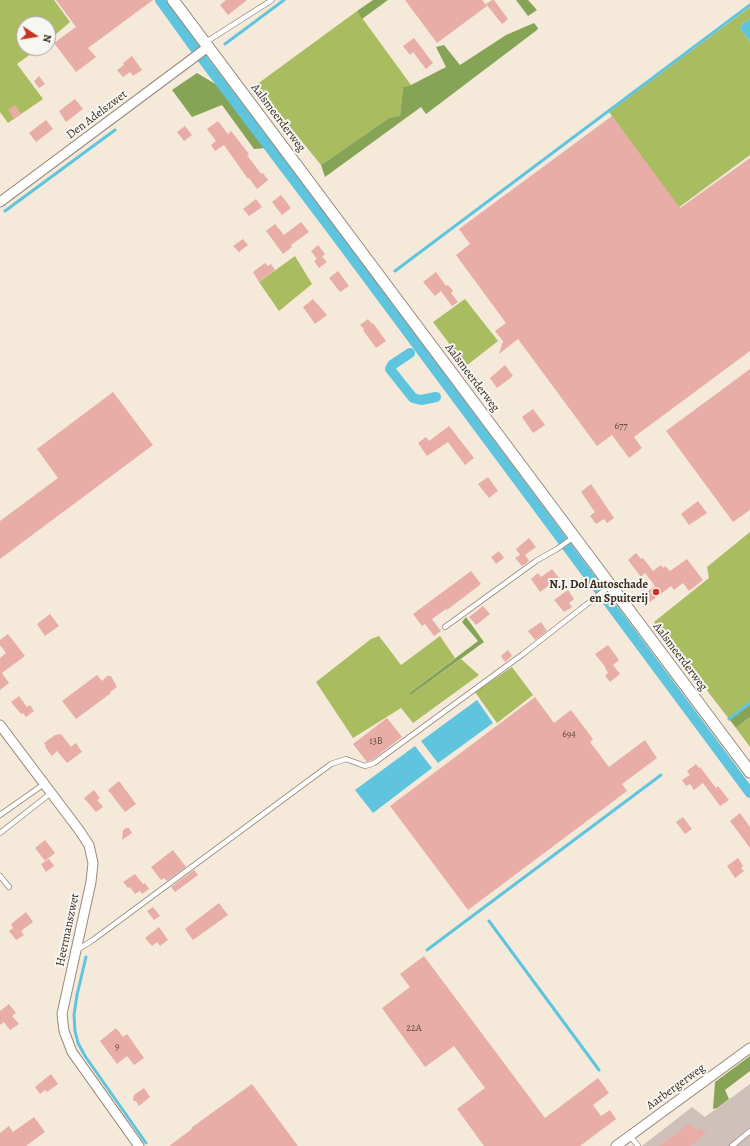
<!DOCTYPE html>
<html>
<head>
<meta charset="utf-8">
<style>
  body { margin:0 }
  #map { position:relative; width:750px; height:1146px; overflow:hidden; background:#f5e9da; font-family:Alegreya,serif }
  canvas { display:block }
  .north { position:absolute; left:16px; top:16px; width:40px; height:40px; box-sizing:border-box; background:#f6f6f2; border:1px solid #aba49d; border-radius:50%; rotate:102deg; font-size:11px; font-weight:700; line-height:16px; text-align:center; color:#3b2a1e }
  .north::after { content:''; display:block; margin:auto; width:14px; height:18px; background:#c8321e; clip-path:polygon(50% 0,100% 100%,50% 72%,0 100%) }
</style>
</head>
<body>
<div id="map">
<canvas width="750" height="1146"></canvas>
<div class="north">N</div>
</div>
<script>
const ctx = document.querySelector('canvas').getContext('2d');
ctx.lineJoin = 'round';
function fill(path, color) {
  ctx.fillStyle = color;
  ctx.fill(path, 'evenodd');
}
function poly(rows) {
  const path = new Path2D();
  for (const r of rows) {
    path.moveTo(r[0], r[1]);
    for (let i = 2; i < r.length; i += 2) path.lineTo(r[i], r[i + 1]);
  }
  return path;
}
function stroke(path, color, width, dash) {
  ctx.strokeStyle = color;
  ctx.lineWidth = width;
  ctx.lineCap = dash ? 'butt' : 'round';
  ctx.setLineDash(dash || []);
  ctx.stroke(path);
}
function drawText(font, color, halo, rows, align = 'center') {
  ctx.font = font + ' Alegreya,serif';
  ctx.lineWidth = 4;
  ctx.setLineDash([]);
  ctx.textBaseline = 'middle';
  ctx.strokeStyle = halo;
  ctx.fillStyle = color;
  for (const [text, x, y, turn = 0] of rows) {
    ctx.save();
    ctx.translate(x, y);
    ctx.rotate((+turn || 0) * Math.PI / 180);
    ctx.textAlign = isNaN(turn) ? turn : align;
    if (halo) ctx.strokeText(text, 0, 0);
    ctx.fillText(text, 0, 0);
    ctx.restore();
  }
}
const industrial = poly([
  [750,1084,750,1146,642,1146,692,1107,705,1117]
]);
const green = poly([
  [0,0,54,0,70,22,48,41,48,24,24,24,24,48,39,48,17,64,43,99,8,123,0,112],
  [750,7,750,19,741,25,740,28,750,42,750,155,678,208,609,112],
  [357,11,411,85,403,87,400,117,389,118,321,165,256,85],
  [295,256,312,284,279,311,259,282],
  [465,299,498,341,466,366,433,322],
  [750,532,750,703,729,719,654,622,709,578,707,567],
  [379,636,401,665,440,636,455,658,408,694,411,695,461,659,479,675,413,723,401,708,353,738,316,682,371,639],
  [512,667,533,695,497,723,475,692],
  [750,717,750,747,736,728]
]);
const forest = poly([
  [373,0,388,0,362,19,357,11],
  [516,0,528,0,537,10,528,16],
  [534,23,538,28,537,30,426,114,421,107,325,177,321,165,389,118,400,116,403,87,411,85,446,67,436,47,444,45,460,65,506,35],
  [197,73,222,88,265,148,254,149,222,105,192,117,172,90],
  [466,617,484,642,411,695,408,694,478,641,462,622],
  [750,703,750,717,736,728,729,719],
  [750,1056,750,1071,725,1090,729,1099,717,1108,713,1109,715,1082]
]);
const water = poly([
  [750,19,750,42,740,28,741,25],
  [477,700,493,723,438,763,421,741],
  [415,746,432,768,373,813,355,790]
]);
const stream = poly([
  [225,44,284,0],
  [5,211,115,130],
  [395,271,750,5],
  [729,719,750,703],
  [489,921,599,1070],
  [427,950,661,775],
  [86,957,77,995,74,1015,75,1031,78,1043,85,1056,146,1143]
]);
const canal = poly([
  [160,0,201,57,333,232,750,793],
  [410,353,392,365,390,369,413,398,421,400,436,397]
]);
const building = poly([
  [56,0,153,0,88,48,96,57,76,72,54,43,76,27],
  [226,0,247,0,228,15,220,5],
  [405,0,482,0,487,6,437,43],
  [492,0,494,0,508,19,502,24,486,4],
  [414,38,433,63,426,69,413,52,410,55,403,46],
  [132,56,142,70,133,76,130,72,123,77,117,70,124,65,123,63],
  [39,76,45,84,39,88,34,81],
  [75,99,83,109,66,122,59,111],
  [15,105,21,114,14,119,8,110],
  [612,116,680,208,750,158,750,351,634,437,642,448,629,458,612,435,597,446,518,339,499,354,503,341,495,331,506,323,456,255,470,244,459,229],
  [46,120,53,129,36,142,29,133],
  [218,121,228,134,231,131,249,154,247,155,261,174,263,173,268,180,257,189,249,178,248,179,224,145,215,151,211,145,216,141,207,129],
  [185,126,192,135,184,141,177,132],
  [281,195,291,208,282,215,272,202],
  [256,199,262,207,249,216,243,209],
  [301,222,309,232,291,245,292,247,283,254,266,231,275,224,284,235],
  [243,239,248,245,239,252,233,246],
  [318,245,325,254,322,257,327,262,319,268,314,261,317,259,311,251],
  [265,263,268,266,271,264,275,270,259,282,253,272],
  [338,271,349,286,340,292,329,278],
  [436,272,446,286,448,285,453,291,451,293,458,302,452,306,441,291,435,296,423,282],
  [313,299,327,315,315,324,303,307],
  [368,319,372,324,373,323,386,341,376,348,363,330,364,329,360,325],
  [505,365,513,376,497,388,490,378],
  [750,369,750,510,733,522,666,431],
  [113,392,153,445,0,559,0,521,58,478,37,449],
  [533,409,545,425,533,433,522,417],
  [449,426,474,458,465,465,448,442,427,456,418,443,426,437,429,441],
  [488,477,498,491,489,498,478,484],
  [591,484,614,518,607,523,604,519,596,524,590,516,595,512,581,492],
  [698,501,707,513,689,525,681,514],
  [529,538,536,547,525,555,529,561,522,566,515,558,520,555,516,549],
  [499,551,504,558,496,564,491,557],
  [636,553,641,559,643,558,653,571,661,565,663,568,665,566,670,571,687,559,703,580,689,591,683,583,674,590,671,586,650,602,644,594,655,586,645,573,641,577,628,560],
  [552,569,559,578,540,592,531,579,538,573,541,577],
  [471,571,481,584,447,610,446,609,432,619,441,631,434,636,425,624,422,626,413,614],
  [568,590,574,599,569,603,572,607,564,612,554,600],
  [483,606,490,614,476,625,469,617],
  [50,614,59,626,45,636,37,624],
  [541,622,547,631,535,640,528,631],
  [8,634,25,656,2,673,9,683,0,690,0,658,6,653,0,645,0,640],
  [608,645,619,660,613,665,620,674,610,682,605,676,608,673,605,668,606,668,595,654],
  [508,650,512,656,505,662,501,656],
  [97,675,102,681,107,676,111,676,117,687,110,692,111,693,76,719,62,701],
  [19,696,27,707,30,705,34,711,26,717,23,713,21,714,11,702],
  [535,697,554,723,571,710,593,739,590,742,609,767,645,740,657,758,622,784,627,791,468,910,390,806],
  [387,718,402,737,372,760,367,762,353,744],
  [61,734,71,747,76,743,82,752,67,763,57,751,52,756,45,747,46,746,44,743,55,735],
  [696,764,699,768,700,767,716,788,718,786,729,800,720,806,703,783,694,790,690,784,686,786,682,780,690,775,687,771],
  [119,781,136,804,125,812,108,790],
  [94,790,100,798,97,800,103,807,96,812,84,798],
  [740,813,750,827,750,848,730,821],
  [683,817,692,829,685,834,676,822],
  [126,828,129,828,132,833,122,840,123,830],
  [45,840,55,853,45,861,35,848],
  [173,850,186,867,167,881,164,878,161,880,151,867],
  [738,858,743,866,741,868,744,871,735,878,727,866],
  [49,859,54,866,46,872,41,864],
  [194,870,198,875,175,892,171,887],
  [135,874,143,884,145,883,149,889,142,894,140,891,135,894,130,887,128,888,123,882],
  [219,903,228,915,193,940,185,929],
  [153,907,160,916,154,920,147,911],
  [26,912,33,922,21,931,24,935,16,940,9,931,13,928,11,924],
  [159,927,168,940,160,946,157,942,152,946,145,938],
  [424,956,545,1118,598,1078,609,1093,593,1105,601,1116,610,1110,616,1119,580,1146,484,1146,457,1109,485,1088,454,1046,425,1067,382,1008,410,987,400,974],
  [9,1004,16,1013,12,1016,19,1024,10,1030,4,1022,0,1025,0,1011],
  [116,1028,123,1037,127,1034,144,1058,134,1065,127,1056,117,1064,100,1041],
  [51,1074,58,1084,47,1092,45,1090,40,1094,35,1087],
  [252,1084,298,1146,169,1146,192,1129,191,1128],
  [144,1088,150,1097,139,1106,136,1101,133,1101,134,1095],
  [34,1117,45,1132,26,1146,0,1146,0,1133,9,1126,13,1132],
  [690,1123,696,1131,701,1128,706,1134,690,1146,659,1146]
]);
const service = poly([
  [206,42,272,0],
  [445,627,536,561,557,549,574,537],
  [0,815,44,784],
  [0,833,51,793],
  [0,876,9,887],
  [77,950,93,940,331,764,346,759,365,766,374,763,523,654,610,586],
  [630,1136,638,1146],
  [732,1146,750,1131]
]);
const minor = poly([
  [0,202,208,47],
  [0,725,79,830,89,845,93,863,91,882,62,1014,64,1031,72,1052,139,1146],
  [616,1146,750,1048]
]);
const tertiary = poly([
  [173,0,750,772]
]);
const markers = [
  [656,592,4,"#c8321e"]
];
const numberNames = [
  ["677",621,427],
  ["694",569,735],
  ["13B",376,742],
  ["22A",414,1029],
  ["9",117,1047]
];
const streetNames = [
  ["Den Adelszwet",97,115,-37],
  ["Aalsmeerderweg",278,118,53],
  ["Aalsmeerderweg",472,378,53],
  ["Aalsmeerderweg",680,657,53],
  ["Heermanszwet",68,930,-78],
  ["Aarbergerweg",676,1087,-36]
];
const poiNames = [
  ["N.J. Dol Autoschade",648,585],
  ["en Spuiterij",648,599]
];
fill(industrial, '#cfc0ba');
fill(green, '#a9bc60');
fill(forest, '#86a456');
fill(water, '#5fc4dd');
stroke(stream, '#5fc4dd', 3);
stroke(canal, '#5fc4dd', 10);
fill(building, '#e7ada6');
stroke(service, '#988a7c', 6);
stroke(minor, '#988a7c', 11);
stroke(tertiary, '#988a7c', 13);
stroke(service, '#fff', 4.5);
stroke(minor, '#fff', 9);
stroke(tertiary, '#fff', 11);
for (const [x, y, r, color] of markers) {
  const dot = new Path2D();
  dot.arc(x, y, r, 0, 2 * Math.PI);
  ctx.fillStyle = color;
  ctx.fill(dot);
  stroke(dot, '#f6f6f2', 1.5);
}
drawText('10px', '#664b40', null, numberNames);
drawText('12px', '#3b2a1e', '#f6f6f2', streetNames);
drawText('bold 12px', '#3b2a1e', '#f6f6f2', poiNames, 'right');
</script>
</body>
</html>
